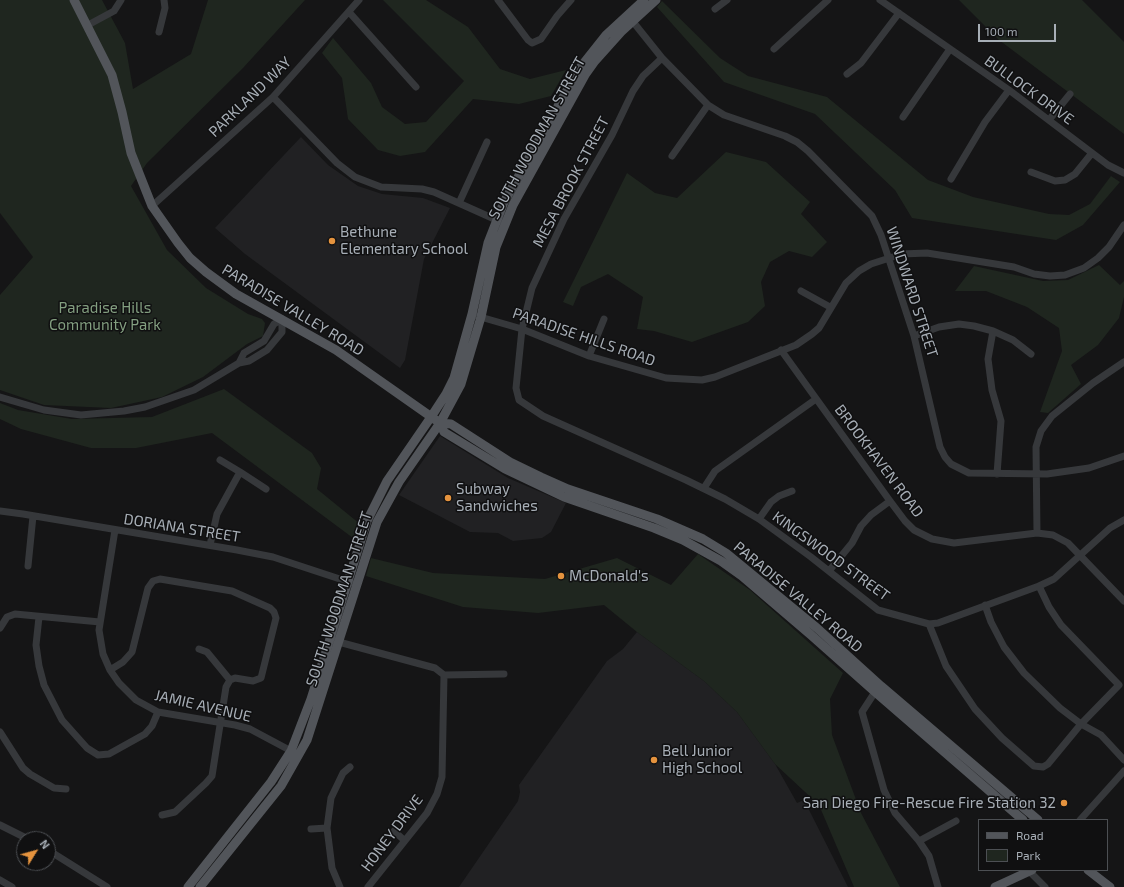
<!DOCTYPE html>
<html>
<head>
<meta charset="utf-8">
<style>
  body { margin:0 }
  #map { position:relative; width:1124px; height:887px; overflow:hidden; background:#151516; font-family:"Exo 2",sans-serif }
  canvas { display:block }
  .legend { position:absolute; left:978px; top:819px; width:130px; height:52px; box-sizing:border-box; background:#101011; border:1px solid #4c4f53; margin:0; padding:5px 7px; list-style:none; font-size:12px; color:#a7aeb6 }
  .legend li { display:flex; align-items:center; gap:8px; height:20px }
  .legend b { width:20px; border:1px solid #4c4f53 }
  .north { position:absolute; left:16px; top:831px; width:40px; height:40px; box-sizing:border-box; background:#101011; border:1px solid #4c4f53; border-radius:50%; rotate:53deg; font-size:11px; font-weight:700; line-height:16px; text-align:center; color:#a7aeb6 }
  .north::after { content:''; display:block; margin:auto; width:14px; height:18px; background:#e5933e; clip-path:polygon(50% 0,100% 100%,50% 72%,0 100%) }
  .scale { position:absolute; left:978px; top:24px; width:78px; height:18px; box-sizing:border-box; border:2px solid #a7aeb6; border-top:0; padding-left:5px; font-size:12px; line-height:14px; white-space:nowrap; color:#a7aeb6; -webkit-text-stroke:3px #101011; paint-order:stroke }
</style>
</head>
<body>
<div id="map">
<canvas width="1124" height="887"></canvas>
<ul class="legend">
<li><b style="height:5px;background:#52555a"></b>Road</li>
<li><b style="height:11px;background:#1f261f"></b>Park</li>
</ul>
<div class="north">N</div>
<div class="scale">100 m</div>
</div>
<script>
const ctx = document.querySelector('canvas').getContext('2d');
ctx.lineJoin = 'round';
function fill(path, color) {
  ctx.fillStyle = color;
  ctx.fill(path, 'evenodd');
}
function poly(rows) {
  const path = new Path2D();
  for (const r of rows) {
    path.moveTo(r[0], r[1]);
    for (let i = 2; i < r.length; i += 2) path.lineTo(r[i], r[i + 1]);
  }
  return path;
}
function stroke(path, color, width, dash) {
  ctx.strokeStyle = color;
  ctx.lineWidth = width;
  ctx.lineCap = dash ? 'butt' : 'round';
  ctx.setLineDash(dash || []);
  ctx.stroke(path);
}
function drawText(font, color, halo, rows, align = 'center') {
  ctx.font = font + ' "Exo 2",sans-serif';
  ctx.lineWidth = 3;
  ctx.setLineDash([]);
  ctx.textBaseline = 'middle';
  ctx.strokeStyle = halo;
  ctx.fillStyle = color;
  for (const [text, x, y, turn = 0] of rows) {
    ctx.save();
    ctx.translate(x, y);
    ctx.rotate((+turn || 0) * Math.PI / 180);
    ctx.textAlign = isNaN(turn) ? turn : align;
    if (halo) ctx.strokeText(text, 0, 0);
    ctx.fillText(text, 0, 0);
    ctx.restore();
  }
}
const built = poly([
  [301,137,328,165,358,186,382,194,423,198,450,208,424,259,405,360,400,368,245,254,215,228],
  [440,436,508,478,566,503,551,532,542,538,513,541,498,533,470,532,399,495],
  [637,632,704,681,737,712,775,764,797,803,804,800,848,887,459,887,518,801,520,792,519,785,607,661,623,649]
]);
const green = poly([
  [0,0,102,0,125,43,133,89,191,54,208,0,305,0,243,68,147,163,131,186,167,250,206,288,248,314,262,319,265,323,263,336,247,344,203,377,162,397,111,408,44,405,0,390,0,295,33,257,0,213],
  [383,0,426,0,468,27,500,69,530,79,566,70,551,96,519,104,473,99,425,152,400,156,378,150,348,119,342,78,322,53,333,38,371,83,382,107,405,124,426,122,464,81],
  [959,0,1082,0,1124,42,1124,134,999,40],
  [662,1,720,58,748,76,827,97,928,180,973,197,1049,214,1069,215,1090,204,1111,176,1120,182,1083,225,1056,240,912,218,895,190,815,114,724,82,657,7],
  [726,152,766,162,810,202,801,214,827,242,812,257,789,251,770,262,761,282,765,306,748,322,692,342,654,331,637,329,643,297,608,274,581,287,573,306,563,302,627,173,655,193,677,198],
  [1099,265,1120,285,1124,281,1124,297,1119,318,1098,345,1071,365,1081,384,1048,413,1040,412,1062,351,1059,328,1027,307,986,291,955,291,974,266,1043,281,1068,280],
  [224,389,312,453,321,468,317,489,360,524,353,538,212,433,136,448,91,448,21,429,0,419,0,403,18,410,72,419,152,417],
  [698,554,750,590,843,673,830,699,832,735,861,813,900,887,854,887,819,805,775,764,737,712,704,681,637,632,604,605,538,613,463,607,366,576,371,558,433,573,545,579,617,558,671,585]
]);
const minor = poly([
  [498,0,528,40,532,43,541,39,557,16,571,0],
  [880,0,1009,90,1108,165,1124,173],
  [715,9,727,0],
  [349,12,416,87],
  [630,18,662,58,708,105,724,115,785,136,797,142,808,151,872,216,881,235,914,336,940,447,945,457,951,464,969,473,1047,474,1089,468,1124,456],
  [88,25,114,11,121,0],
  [159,32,165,8,164,0],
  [774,49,828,0],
  [662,58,643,76,633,91,612,135,564,219,532,288,522,329,516,388,519,400,543,416,686,480,725,499,759,519,811,557,878,610,929,624,938,623,1039,586,1054,579,1110,528,1124,520],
  [847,74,861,63,899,13],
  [273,97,337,163,355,177,381,187,422,189,434,192,501,222],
  [903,117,950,49],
  [1049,120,1070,94],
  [672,156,708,105],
  [1031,172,1055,181,1065,180,1075,174,1092,153],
  [951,179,985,122,1009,90],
  [459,203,487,142],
  [152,206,273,97,359,0],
  [801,291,830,307],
  [477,316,522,329,589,356,666,378,702,380,715,377,796,345,812,334,819,328,846,283,859,271,871,264,902,254,927,253,1014,267,1034,274,1050,276,1065,275,1084,268,1098,258,1109,247,1124,225],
  [993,331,988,359,992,390,1001,421,997,474],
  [914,336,939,327,959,324,974,326,993,331,1013,340,1031,354],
  [781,350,890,501,905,521,914,530,932,539,954,543,1037,533,1053,535,1068,543,1124,601],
  [589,356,604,319],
  [239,363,244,353,264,341,274,324,282,319],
  [0,397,44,410,81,415,124,411,145,407,194,390,239,363,249,361,267,350,282,332,282,319],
  [220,460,240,472],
  [704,488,715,471,816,399],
  [0,511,23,514,237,550,273,557,352,583],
  [759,519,771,502,779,496,792,491],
  [115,530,99,630,103,654,110,670,119,683,136,700,158,712,235,725,250,729,295,753],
  [1037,533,1036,447,1041,431,1052,416,1093,383,1124,362],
  [210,545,217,514,240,472,266,489],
  [28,566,33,516],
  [829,571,852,543,861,526,871,515,890,501],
  [985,605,991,622,1004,647,1024,673,1060,708,1081,724,1101,735,1124,760],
  [39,617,36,645,39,666,44,685,62,720,87,748,98,755,109,754,145,734,152,726,158,712],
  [929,624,946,666,975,709,1002,738,1034,766,1043,767,1048,764,1081,724,1119,685,1061,625,1049,607,1039,586],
  [0,628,7,617,15,614,100,622],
  [335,641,435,668,444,675],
  [199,649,207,652,230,680],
  [110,670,123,662,132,652,148,588,153,581,160,579,232,591,270,608,274,612,276,618,261,678,253,681,235,678,230,680],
  [444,675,504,674],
  [875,692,862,712,884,790,895,813,919,841,929,856,938,887],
  [0,732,23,768,30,774,54,788,66,789],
  [162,815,175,812,206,783,212,776,226,687,230,680],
  [1080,820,1124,771],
  [0,825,28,839],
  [311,829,327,828],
  [394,831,404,840],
  [919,841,956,821],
  [48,850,107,887],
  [1030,872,1045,887],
  [0,880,12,887],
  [340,887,332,868,327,828,331,798,343,773,350,767],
  [368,887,427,813,437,794,442,777,444,675]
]);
const major = poly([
  [74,0,112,75,122,112,131,153,152,206,178,243,190,258,206,272,236,294,336,350,440,423,444,432,505,469,564,497,654,528,683,540,721,561,742,576,811,635,875,692,1023,820],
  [440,423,451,424,510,462,541,477,568,489,657,519,703,539,726,553,817,628,881,686,1038,820],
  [1088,870,1110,887],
  [188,887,271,782,291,751,311,699,367,521,387,481,431,417,446,394,454,378,472,314,488,243,504,202,579,69,606,35,644,0],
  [200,887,281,786,307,740,377,522,399,482,440,423,461,384,481,317,496,247,513,205,585,75,595,61,621,32,656,0],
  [995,887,1032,870]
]);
const markers = [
  [332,241,4,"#e5933e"],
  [448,498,4,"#e5933e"],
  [561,576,4,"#e5933e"],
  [654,760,4,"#e5933e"],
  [1064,803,4,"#e5933e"]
];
const streetNames = [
  ["BULLOCK DRIVE",1029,90,36],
  ["PARKLAND WAY",250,97,-44],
  ["SOUTH WOODMAN STREET",537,138,-61],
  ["MESA BROOK STREET",571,182,-62],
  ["WINDWARD STREET",912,292,72],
  ["PARADISE VALLEY ROAD",293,310,31],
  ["PARADISE HILLS ROAD",584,337,19],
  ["BROOKHAVEN ROAD",879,461,53],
  ["DORIANA STREET",182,528,9],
  ["KINGSWOOD STREET",831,556,36],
  ["PARADISE VALLEY ROAD",798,597,40],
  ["SOUTH WOODMAN STREET",339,599,-72],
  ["JAMIE AVENUE",203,706,13],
  ["HONEY DRIVE",392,833,-53]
];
const poiNames = [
  ["Bethune",340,232],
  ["Elementary School",340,249],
  ["Subway",456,489],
  ["Sandwiches",456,506],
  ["McDonald's",569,576],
  ["Bell Junior",662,751],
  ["High School",662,768],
  ["San Diego Fire-Rescue Fire Station 32",1056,803,"right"]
];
const parkNames = [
  ["Paradise Hills",105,308],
  ["Community Park",105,325]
];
fill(built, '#212123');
fill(green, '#1f261f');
stroke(minor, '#36383b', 7);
stroke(major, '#52555a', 9);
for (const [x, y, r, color] of markers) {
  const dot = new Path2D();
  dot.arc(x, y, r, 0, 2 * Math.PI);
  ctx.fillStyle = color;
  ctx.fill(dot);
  stroke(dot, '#101011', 1.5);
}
drawText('15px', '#a7aeb6', '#101011', streetNames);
drawText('15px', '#a7aeb6', '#101011', poiNames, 'left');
drawText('15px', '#839f80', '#101011', parkNames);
</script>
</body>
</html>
